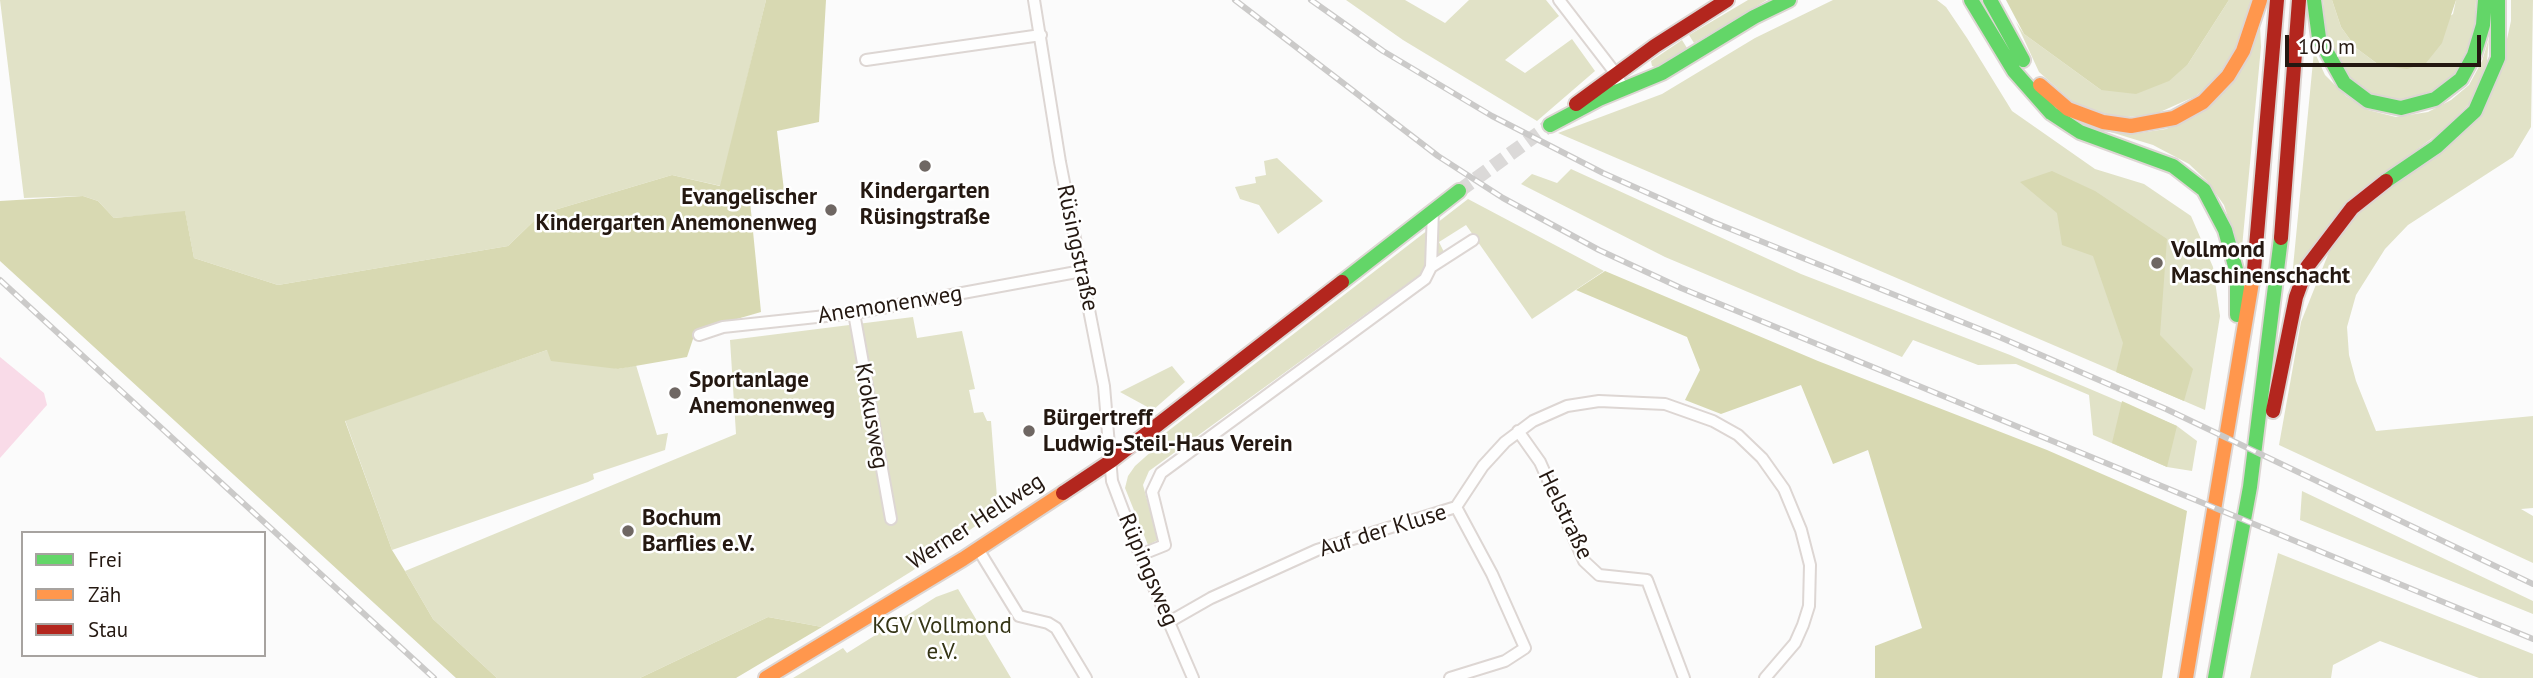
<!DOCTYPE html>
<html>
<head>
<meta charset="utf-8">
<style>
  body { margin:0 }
  #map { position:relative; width:2533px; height:678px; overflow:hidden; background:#fbfbfb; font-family:"PT Sans",sans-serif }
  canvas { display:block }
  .legend { position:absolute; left:21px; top:531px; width:245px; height:126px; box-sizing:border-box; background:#fff; border:2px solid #a7a3a0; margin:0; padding:9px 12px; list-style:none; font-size:21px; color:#241811 }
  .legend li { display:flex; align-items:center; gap:14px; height:35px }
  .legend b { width:35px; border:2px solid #a7a3a0 }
  .scale { position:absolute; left:2285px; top:35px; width:196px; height:32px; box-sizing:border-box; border:4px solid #241811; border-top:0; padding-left:9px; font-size:21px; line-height:24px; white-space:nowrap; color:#241811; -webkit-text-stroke:5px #fff; paint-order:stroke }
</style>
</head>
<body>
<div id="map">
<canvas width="2533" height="678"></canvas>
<ul class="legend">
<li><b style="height:9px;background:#63d668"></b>Frei</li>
<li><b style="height:9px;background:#ff974d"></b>Zäh</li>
<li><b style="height:9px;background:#b3261e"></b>Stau</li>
</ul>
<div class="scale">100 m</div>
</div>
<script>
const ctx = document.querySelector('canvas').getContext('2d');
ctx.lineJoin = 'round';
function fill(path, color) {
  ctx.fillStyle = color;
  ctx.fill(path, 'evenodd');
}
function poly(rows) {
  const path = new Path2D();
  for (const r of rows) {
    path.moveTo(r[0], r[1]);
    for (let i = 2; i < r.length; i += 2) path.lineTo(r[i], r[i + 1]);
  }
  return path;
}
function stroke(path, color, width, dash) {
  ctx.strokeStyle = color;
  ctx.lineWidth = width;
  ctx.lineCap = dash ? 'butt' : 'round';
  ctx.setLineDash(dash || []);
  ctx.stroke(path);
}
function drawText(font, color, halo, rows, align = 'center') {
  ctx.font = font + ' "PT Sans",sans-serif';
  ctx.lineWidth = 5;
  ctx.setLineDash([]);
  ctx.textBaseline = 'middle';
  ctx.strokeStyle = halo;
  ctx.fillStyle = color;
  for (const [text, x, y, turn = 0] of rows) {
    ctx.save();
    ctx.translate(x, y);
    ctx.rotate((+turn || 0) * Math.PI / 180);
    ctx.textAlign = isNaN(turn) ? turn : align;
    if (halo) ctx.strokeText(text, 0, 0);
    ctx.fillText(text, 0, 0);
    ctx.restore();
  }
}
const green = poly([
  [0,0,766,0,721,186,672,175,541,214,508,246,278,285,194,258,185,212,114,218,98,201,83,196,24,198],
  [1346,0,1405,0,1445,23,1469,0,1546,0,1559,16,1505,60,1525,73,1572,39,1595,71,1537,121,1403,40],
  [1748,0,1767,0,1694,43,1689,35],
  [1833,0,1937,0,1946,7,1967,38,2012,111,2095,169,2144,184,2191,216,2213,267,2220,316,2205,410,1558,133,1662,94,1755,38],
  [2229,0,2251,0,2235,49,2216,78,2196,96,2151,116,2124,117,2097,113,2074,103,2039,72,2016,22,2024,34,2101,90,2188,64],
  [2323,0,2332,0,2341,27,2356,48,2379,65,2453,14,2456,0,2476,0,2474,37,2448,85,2402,101,2370,95,2348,79,2326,34],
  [2511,0,2533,0,2531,127,2513,157,2408,225,2385,249,2356,295,2347,327,2349,355,2356,381,2376,431,2533,416,2533,508,2521,509,2533,516,2533,563,2279,445,2301,322,2329,252,2355,216,2499,75,2511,21],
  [2260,25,2261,47,2241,258,2224,205,2207,181,2189,164,2153,145,2104,130,2133,134,2166,129,2196,116],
  [2489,38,2486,72,2478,93,2458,119,2404,159,2291,288,2314,51,2325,75,2346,96,2368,110,2396,117,2428,112,2451,100,2469,85,2482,61],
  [1682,40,1687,48,1657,68,1652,66,1651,61],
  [1277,158,1323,201,1278,234,1259,205,1240,199,1235,187,1256,183,1255,177,1266,175,1264,161],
  [1571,169,1801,274,2010,355,2177,426,2197,441,2192,471,2167,467,2093,435,2089,395,2016,364,1978,365,1913,340,1902,357,1665,257,1521,184,1532,174,1557,183],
  [1468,199,1604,271,1532,319,1466,225,1439,242,1444,252,1425,271,1149,471,1143,485,1158,540,1148,545,1125,488,1128,476,1135,466,1153,450,1150,445],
  [913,317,917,338,962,331,975,389,969,390,974,413,983,412,987,421,991,421,998,510,912,571,822,627,768,617,640,678,497,678,433,619,405,571,736,434,730,340],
  [547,350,618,369,636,365,657,435,668,433,665,450,593,474,594,479,588,482,392,550,345,420],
  [1172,366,1185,382,1153,410,1120,392],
  [2302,491,2533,601,2533,614,2300,520],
  [2278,553,2533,654,2533,678,2479,678,2380,641,2333,665,2331,678,2250,678],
  [958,589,1011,678,793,678,843,648,847,653,936,597]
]);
const forest = poly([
  [766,0,826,0,819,122,777,131,785,199,750,201,761,312,730,321,694,336,687,357,618,369,551,361,547,350,345,421,392,550,405,571,433,619,497,678,456,678,0,261,0,201,83,196,98,201,114,218,185,211,194,258,278,285,508,246,541,214,672,175,720,186],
  [2006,0,2229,0,2188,64,2169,81,2136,94,2101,90,2024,34],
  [2332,0,2456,0,2442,43,2426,63,2407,69,2379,65,2356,48,2341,27],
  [2052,171,2095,191,2167,239,2160,335,2193,369,2184,401,2116,372,2123,343,2093,256,2062,245,2057,213,2020,182],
  [1605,271,1818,361,2047,450,2187,511,2162,678,1875,678,1875,646,1922,628,1868,450,1833,464,1801,385,1721,414,1685,400,1700,370,1687,337,1576,290],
  [2122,401,2177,426,2167,467,2112,443],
  [768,617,822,627,736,678,640,678]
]);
const water = poly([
  [0,357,44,393,47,405,0,458]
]);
const secondaryTunnel = poly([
  [1459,191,1550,125]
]);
const street = poly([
  [1034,0,1060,162,1104,386,1112,481,1140,555,1193,678],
  [1559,0,1616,74,1624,90],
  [866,60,1041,35],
  [1431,267,1433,210],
  [854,313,891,519],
  [699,335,723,327,854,313,1082,271],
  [1518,431,1540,462,1584,561,1599,575,1647,580,1684,678],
  [1456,507,1483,466,1505,442,1533,421,1567,406,1599,401,1665,404,1713,421,1738,435,1762,458,1784,489,1801,530,1810,565,1809,606,1803,625,1795,643,1765,678],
  [978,549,1019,616,1048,623,1056,628,1086,678],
  [1140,555,1165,545,1152,492,1161,473,1425,279,1431,267,1473,240],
  [1169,622,1211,598,1317,550,1456,507,1492,574,1525,648,1505,661,1450,678]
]);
const fast = poly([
  [1971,0,2014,71,2051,113,2080,132,2173,166,2204,190,2225,230,2237,273,2237,315],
  [1990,0,2023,60],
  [2314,0,2319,38,2344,83,2368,101,2401,108,2435,99,2461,79,2474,55,2483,25,2485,0],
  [1550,125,1599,99,1662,73,1754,17,1789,0],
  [2386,181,2436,147,2475,111,2498,58,2498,0],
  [1342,282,1459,191],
  [2215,678,2250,487,2281,238]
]);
const slow = poly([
  [2040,85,2068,109,2103,122,2131,126,2174,118,2203,102,2228,76,2243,51,2260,0],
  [766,678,963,559,1063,493],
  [2186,678,2254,270]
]);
const jam = poly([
  [1576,104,1655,46,1727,0],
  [2281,238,2299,0],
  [2254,270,2277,0],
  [2273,411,2296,297,2307,267,2352,208,2386,181],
  [1063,493,1111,461,1342,282]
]);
const rail = poly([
  [1235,0,1438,156,1503,198,1599,250,1681,288,2533,639],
  [1311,0,1383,51,1492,116,1603,173,1713,222,1997,336,2166,409,2533,584],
  [0,280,434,678]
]);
const markers = [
  [925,166,7,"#6f6763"],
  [831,210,7,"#6f6763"],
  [2157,263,7,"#6f6763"],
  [675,393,7,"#6f6763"],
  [1029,431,7,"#6f6763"],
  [628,531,7,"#6f6763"]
];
const poiNames = [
  ["Kindergarten",925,191,"center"],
  ["Rüsingstraße",925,217,"center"],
  ["Evangelischer",817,197,"right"],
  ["Kindergarten Anemonenweg",817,223,"right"],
  ["Vollmond",2171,250],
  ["Maschinenschacht",2171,276],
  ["Sportanlage",689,380],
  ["Anemonenweg",689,406],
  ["Bürgertreff",1043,418],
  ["Ludwig-Steil-Haus Verein",1043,444],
  ["Bochum",642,518],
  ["Barflies e.V.",642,544]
];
const streetNames = [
  ["Rüsingstraße",1077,248,78],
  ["Anemonenweg",890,305,-9],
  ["Krokusweg",871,416,80],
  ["Helstraße",1565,515,64],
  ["Werner Hellweg",976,522,-33],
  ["Auf der Kluse",1383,531,-17],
  ["Rüpingsweg",1148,570,67]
];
const parkNames = [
  ["KGV Vollmond",942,626],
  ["e.V.",942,652]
];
fill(green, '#e1e2c7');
fill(forest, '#d8d9b2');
fill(water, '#f9dbe8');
stroke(secondaryTunnel, '#dbd9d8', 14, [14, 7]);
stroke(street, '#ddd6d3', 14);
stroke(fast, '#ddd6d3', 18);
stroke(slow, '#ddd6d3', 18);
stroke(jam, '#ddd6d3', 18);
stroke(street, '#fefefe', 10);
stroke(fast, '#63d668', 14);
stroke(slow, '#ff974d', 14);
stroke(jam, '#b3261e', 14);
stroke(rail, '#cbcac9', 6);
stroke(rail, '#fff', 3.5, [10]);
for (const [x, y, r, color] of markers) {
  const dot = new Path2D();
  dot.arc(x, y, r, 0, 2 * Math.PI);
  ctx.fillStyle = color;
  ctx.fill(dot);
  stroke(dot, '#fff', 2.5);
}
drawText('bold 23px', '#241811', '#fff', poiNames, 'left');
drawText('23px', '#241811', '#fff', streetNames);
drawText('23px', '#343415', '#fff', parkNames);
</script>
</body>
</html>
